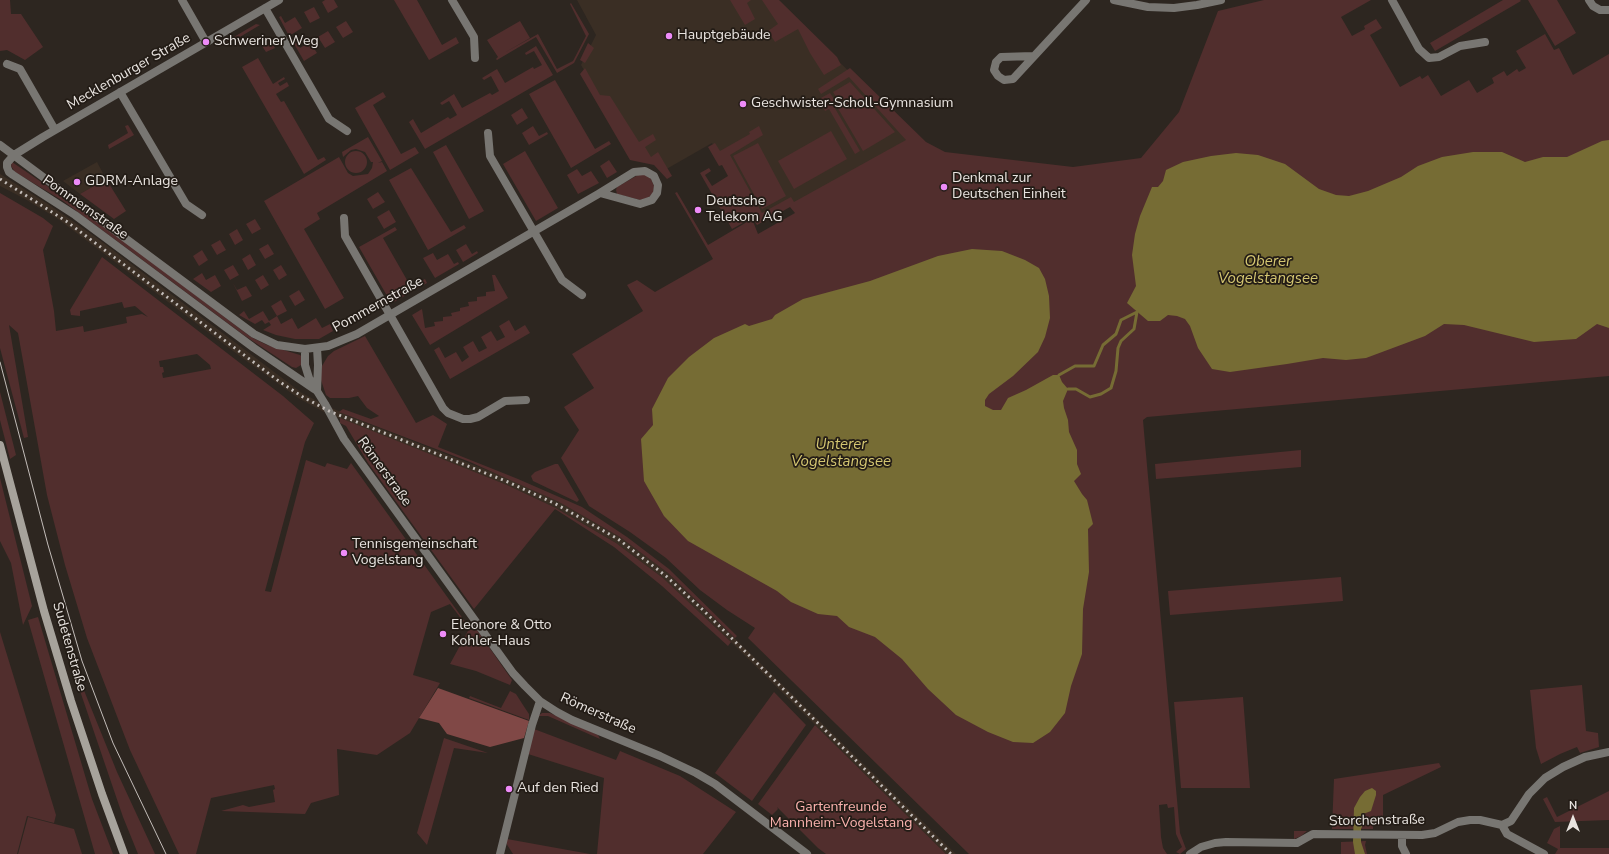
<!DOCTYPE html>
<html>
<head>
<meta charset="utf-8">
<style>
  body { margin:0 }
  #map { position:relative; width:1609px; height:854px; overflow:hidden; background:#2d2620; font-family:"Nunito Sans",sans-serif }
  canvas { display:block }
  .north { position:absolute; left:1553px; top:798px; width:40px; height:40px; -webkit-text-stroke:3px #231c16; paint-order:stroke; rotate:0deg; font-size:11px; font-weight:700; line-height:16px; text-align:center; color:#e9e4e0 }
  .north::after { content:''; display:block; margin:auto; width:14px; height:18px; background:#e9e4e0; clip-path:polygon(50% 0,100% 100%,50% 72%,0 100%) }
</style>
</head>
<body>
<div id="map">
<canvas width="1609" height="854"></canvas>
<div class="north">N</div>
</div>
<script>
const ctx = document.querySelector('canvas').getContext('2d');
ctx.lineJoin = 'round';
function fill(path, color) {
  ctx.fillStyle = color;
  ctx.fill(path, 'evenodd');
}
function poly(rows) {
  const path = new Path2D();
  for (const r of rows) {
    if (r.length === 3) {
      path.moveTo(r[0] + r[2], r[1]);
      path.arc(r[0], r[1], r[2], 0, 2 * Math.PI);
      continue;
    }
    path.moveTo(r[0], r[1]);
    for (let i = 2; i < r.length; i += 2) path.lineTo(r[i], r[i + 1]);
  }
  return path;
}
function stroke(path, color, width, dash) {
  ctx.strokeStyle = color;
  ctx.lineWidth = width;
  ctx.lineCap = dash ? 'butt' : 'round';
  ctx.setLineDash(dash || []);
  ctx.stroke(path);
}
function drawText(font, color, halo, rows, align = 'center') {
  ctx.font = font + ' "Nunito Sans",sans-serif';
  ctx.lineWidth = 3.5;
  ctx.setLineDash([]);
  ctx.textBaseline = 'middle';
  ctx.strokeStyle = halo;
  ctx.fillStyle = color;
  for (const [text, x, y, turn = 0] of rows) {
    ctx.save();
    ctx.translate(x, y);
    ctx.rotate((+turn || 0) * Math.PI / 180);
    ctx.textAlign = isNaN(turn) ? turn : align;
    if (halo) ctx.strokeText(text, 0, 0);
    ctx.fillText(text, 0, 0);
    ctx.restore();
  }
}
const built = poly([
  [577,0,777,0,924,146,793,207,789,200,754,218,712,143,663,171,654,161,638,160,581,65,596,35],
  [97,162,106,179,80,194,63,181],
  [0,174,48,204,97,238,302,393,319,402,351,417,515,481,559,502,620,537,668,573,956,854,946,854,731,642,663,578,616,543,556,508,507,485,355,425,322,411,298,398,241,357,58,219,25,199,0,186]
]);
const green = poly([
  [0,0,10,0,11,14,21,14,43,47,25,60,7,50,0,51],
  [325,0,334,0,338,7,328,13,322,2],
  [394,0,417,0,442,45,456,37,459,43,429,60],
  [730,0,751,0,747,3,755,19,745,25],
  [762,0,779,0,837,57,841,65,824,75,810,53,798,29,775,42,768,31,778,24],
  [1264,0,1371,0,1341,17,1352,36,1365,29,1364,26,1376,19,1382,28,1370,35,1400,87,1420,76,1422,79,1428,75,1441,96,1469,80,1477,93,1494,83,1492,78,1504,71,1507,76,1517,69,1519,72,1526,68,1516,51,1545,34,1554,50,1559,48,1573,75,1609,54,1609,376,1147,417,1143,420,1144,432,1180,833,1186,849,1180,854,1176,852,1182,847,1176,834,1174,807,1168,808,1167,804,1159,805,1161,837,1163,848,1167,854,969,854,748,638,755,628,727,610,700,590,666,558,630,532,589,506,561,458,579,430,564,407,594,388,572,354,643,311,627,285,637,280,655,292,713,259,675,193,677,192,708,245,752,219,758,234,795,213,790,207,767,220,765,217,766,220,757,225,752,218,732,229,700,173,709,168,711,171,705,175,712,186,728,176,722,165,719,166,708,147,715,143,720,151,750,134,749,132,759,126,763,135,730,155,762,213,791,197,794,202,906,140,849,77,821,94,818,89,850,68,926,142,945,152,1073,167,1141,158,1179,112,1218,11],
  [1503,0,1520,0,1521,1,1435,51,1430,43],
  [1528,0,1557,0,1576,33,1555,46],
  [571,3,589,34,574,63,557,73,536,37,497,60,496,59,498,57,487,40,520,21,530,38,504,53,538,34,557,69,573,61,586,36,570,4],
  [314,7,320,18,310,23,304,12],
  [281,16,285,23,295,17,302,28,289,36,279,17],
  [346,21,353,32,343,38,336,27],
  [256,24,260,25,228,44,227,41],
  [328,31,335,42,325,48,318,37],
  [270,39,275,48,266,52,262,46],
  [296,41,300,48,310,42,317,53,304,61,293,42],
  [588,43,594,48,585,63,580,60],
  [536,46,553,75,425,149,409,122,413,119,421,133,448,117,450,119,457,115,449,101,442,105,440,103,454,94,462,108,490,93,492,95,499,91,491,76,484,80,482,78,497,69,505,83,533,67,534,69,542,65,534,51,526,55,525,53],
  [258,58,273,84,284,77,285,79,278,83,280,86,287,82,289,86,276,94,281,102,284,101,318,160,324,157,326,160,304,174,242,67],
  [585,68,600,95,610,96,639,142,653,134,656,140,645,147,651,157,658,152,672,176,667,179,654,165,630,160,580,74],
  [555,80,595,149,609,141,611,144,571,168,529,94],
  [850,82,895,132,863,151,836,105,840,103,833,92],
  [383,92,386,97,373,105,401,154,415,147,419,153,390,170,355,108],
  [830,93,836,102,833,105,860,151,855,154,829,109,825,111,819,99],
  [522,108,528,118,517,125,511,115],
  [128,125,134,135,109,149,108,145,128,133,125,126],
  [533,126,539,136,547,132,548,134,529,145,522,133],
  [831,131,847,159,794,189,778,161],
  [368,137,382,161,378,163,382,162,387,171,317,213,320,219,304,229,344,298,325,309,264,201,339,157,348,173,353,176,368,174,372,168,373,162,371,162,365,152,356,149,351,150,343,157,342,152],
  [758,143,786,196,762,209,733,156],
  [446,145,484,211,469,219,433,152],
  [356,162,11],
  [525,151,558,208,536,221,503,164],
  [609,160,617,172,607,178,600,166],
  [12,162,88,214,251,337,267,345,300,355,302,357,301,365,296,368,292,367,245,336,63,201,15,172,11,166],
  [411,168,451,232,464,225,466,228,428,250,389,180],
  [577,169,582,176,591,171,599,183,578,194,567,175],
  [638,175,646,175,651,179,654,186,653,193,648,198,640,200,617,194,616,190,617,187],
  [106,179,126,211,114,219,80,194],
  [378,192,385,202,373,209,367,199],
  [0,193,43,218,53,226,43,250,54,311,56,331,83,326,84,332,127,323,126,317,142,314,148,317,135,306,124,308,122,302,80,311,80,316,71,315,70,310,102,257,283,396,314,423,305,442,265,591,271,592,306,460,325,467,327,463,347,469,351,463,471,630,477,630,512,680,510,685,476,671,450,664,469,629,450,604,431,612,413,675,440,683,410,733,377,755,337,749,339,795,311,803,305,814,221,811,243,805,249,807,275,802,273,790,275,789,274,785,211,798,196,854,179,854,130,750,87,638,65,565,47,495,18,333,9,325,28,437,24,438,0,348],
  [197,354,210,365,211,369,163,378,162,373,164,372,163,367,160,367,159,361],
  [389,210,396,222,384,229,377,217],
  [255,219,261,229,252,234,246,224],
  [395,227,397,230,383,238,411,287,425,279,427,283,394,302,390,301,359,247],
  [237,229,243,240,235,245,229,234],
  [220,240,226,250,217,255,211,245],
  [268,244,274,254,265,259,259,249],
  [466,244,472,254,477,251,478,253,463,262,456,250],
  [202,250,208,260,199,266,193,256],
  [433,253,437,260,448,254,454,264,458,262,459,264,435,278,423,258],
  [250,254,256,265,248,270,242,259],
  [233,265,239,275,230,280,224,270],
  [281,265,287,275,279,280,273,270],
  [202,273,206,280,215,275,221,286,211,292,193,279],
  [263,275,269,285,261,290,255,280],
  [492,275,495,275,508,298,430,345,412,315,422,309,425,328,435,326,434,322,443,321,443,317,452,316,451,313,460,311,460,308,469,306,468,302,477,301,477,297,486,296,486,292,495,291],
  [233,283,237,290,246,286,252,296,242,301],
  [299,290,305,300,295,306,289,296],
  [281,300,287,311,277,316,281,324,292,318,298,329,316,318,322,328,330,324,333,331,319,339,295,339,276,335,263,330,271,325,269,322,265,324,262,320,255,324,239,315,244,311,249,319,263,311,269,321,277,316,271,306],
  [509,320,515,331,525,325,530,333,450,379,434,350,439,347,445,358,456,352,462,362,469,357,463,347,473,341,479,352,487,348,481,337,491,331,497,341,505,337,499,326],
  [365,336,416,423,433,415,447,424,438,447,518,479,582,507,627,537,669,569,737,636,735,638,668,573,620,537,559,502,470,462,339,412,343,409,371,419,379,416,367,408,358,396,349,398,330,398,326,395,320,377,322,366,328,356,334,351],
  [0,392,16,455,10,459,0,420],
  [340,418,507,485,556,508,616,543,663,578,731,642,728,646,662,586,614,547,555,509,474,609,368,463,346,426,340,423],
  [1301,450,1301,467,1156,479,1155,464],
  [555,464,558,464,579,500,577,502,533,481,531,476,535,472],
  [0,478,32,606,23,625,11,563,0,541],
  [1341,577,1343,601,1170,615,1168,591],
  [38,617,92,799,113,854,95,854,28,620],
  [0,632,56,815,54,823,27,816,17,854,0,854],
  [81,683,117,772,155,854,138,854,123,817,78,685],
  [1582,685,1586,731,1598,733,1599,747,1580,753,1577,747,1560,754,1541,764,1536,748,1530,690],
  [510,691,516,694,523,705,529,714,529,720,469,698,470,696,501,708],
  [774,692,806,725,752,801,715,773],
  [1243,697,1250,788,1181,788,1174,702],
  [542,713,550,713,598,735,600,739,548,716,538,716],
  [815,725,946,854,826,854,818,848,777,807,778,809,772,815,758,804],
  [534,729,616,760,620,751,680,776,736,812,703,854,597,854,604,778,528,754],
  [444,738,488,753,454,748,427,845,417,833],
  [1439,763,1441,767,1383,795,1383,821,1373,821,1373,829,1332,829,1334,779],
  [1609,791,1609,820,1555,822,1543,799,1547,797,1557,817],
  [28,817,74,829,82,854,18,854],
  [1560,826,1560,848,1609,848,1609,854,1555,854,1558,849,1547,843,1554,829],
  [1294,831,1307,831,1301,836,1294,839],
  [507,839,590,854,513,854,506,843],
  [1366,841,1365,845,1367,854,1341,854,1341,842]
]);
const forest = poly([
  [438,688,529,721,524,738,490,747,447,734,439,723,419,718]
]);
const water = poly([
  [1609,140,1609,328,1597,324,1576,339,1534,342,1464,325,1444,324,1425,336,1366,358,1346,360,1323,358,1287,364,1230,372,1212,369,1198,348,1190,326,1185,319,1177,316,1168,315,1160,321,1148,321,1127,303,1136,286,1132,255,1135,234,1140,216,1152,187,1158,187,1163,181,1166,170,1183,162,1211,156,1236,153,1258,155,1285,164,1319,189,1336,195,1349,196,1368,191,1401,177,1418,166,1442,157,1473,152,1502,152,1525,162,1543,157,1567,157,1602,141],
  [972,249,1002,251,1025,260,1039,268,1045,279,1049,296,1050,318,1045,337,1038,352,1013,376,989,394,985,400,985,406,993,410,1001,410,1008,398,1026,390,1053,375,1059,375,1062,382,1068,389,1063,401,1064,408,1068,420,1069,432,1077,450,1077,464,1081,474,1074,481,1082,494,1087,500,1093,524,1088,529,1089,572,1083,609,1082,654,1071,686,1065,713,1050,732,1033,743,1013,742,988,732,956,715,928,689,902,659,875,637,849,627,837,616,818,614,791,602,777,591,688,541,664,516,644,481,641,439,653,425,652,409,668,378,689,357,714,338,745,324,749,326,772,319,775,315,803,299,870,281,938,256],
  [1372,788,1376,791,1376,795,1371,811,1363,814,1361,816,1364,822,1361,829,1361,842,1365,854,1355,854,1353,842,1354,808,1360,797,1365,791]
]);
const stream = poly([
  [1059,375,1075,366,1094,366,1103,345,1116,334,1121,320,1137,312],
  [1068,389,1076,389,1090,397,1101,394,1111,388,1116,371,1118,348,1121,341,1134,329,1137,312]
]);
const minor = poly([
  [182,0,206,42],
  [279,0,43,137,14,155,7,163,7,167,9,172,13,175,75,215,254,348,314,389],
  [452,0,474,37,475,58],
  [1114,0,1148,7,1174,8,1197,5,1221,0],
  [1392,0,1419,49,1429,58,1439,57,1460,46,1485,42],
  [1589,0,1593,6,1600,10,1609,10],
  [265,8,329,119,347,131],
  [1033,56,1001,57,996,62,994,70,998,76,1004,80,1013,79,1086,0],
  [7,64,20,69,55,130],
  [120,92,186,204,202,215],
  [488,133,490,156,562,280,582,295],
  [0,145,254,334,277,345,305,349,328,346,357,334,600,193,634,172,645,171,654,176,658,185,657,193,652,200,640,204,600,193],
  [344,218,345,236,443,408,448,413,463,419,470,419,478,417,505,401,526,400],
  [305,349,305,365,309,378,325,404,344,439,513,673,525,686,540,701,557,712,572,720,660,756,696,773,715,784,807,854],
  [317,391,318,365,317,348],
  [1502,825,1507,834,1544,854],
  [1402,835,1402,846,1406,854],
  [500,854,532,725,540,701],
  [1190,854,1201,847,1215,843,1226,842,1297,843,1313,834,1422,835,1435,833,1458,822,1470,820,1480,820,1502,825,1511,821,1529,794,1545,778,1563,767,1585,757,1609,752]
]);
const secondary = poly([
  [0,445,44,611,71,701,102,794,124,854]
]);
const tram = poly([
  [0,362,48,545,82,661,113,743,166,854]
]);
const rail = poly([
  [0,179,66,221,280,382,303,397,329,411,508,482,554,503,618,539,666,576,703,610,951,854]
]);
const markers = [
  [669,36,4,"#ee8bf8"],
  [206,42,4,"#ee8bf8"],
  [743,104,4,"#ee8bf8"],
  [77,182,4,"#ee8bf8"],
  [944,187,4,"#ee8bf8"],
  [698,210,4,"#ee8bf8"],
  [344,553,4,"#ee8bf8"],
  [443,634,4,"#ee8bf8"],
  [509,789,4,"#ee8bf8"]
];
const poiNames = [
  ["Hauptgebäude",677,36],
  ["Schweriner Weg",214,42],
  ["Geschwister-Scholl-Gymnasium",751,104],
  ["Denkmal zur",952,179],
  ["Deutschen Einheit",952,195],
  ["GDRM-Anlage",85,182],
  ["Deutsche",706,202],
  ["Telekom AG",706,218],
  ["Tennisgemeinschaft",352,545],
  ["Vogelstang",352,561],
  ["Eleonore & Otto",451,626],
  ["Kohler-Haus",451,642],
  ["Auf den Ried",517,789]
];
const streetNames = [
  ["Mecklenburger Straße",129,72,-30],
  ["Pommernstraße",85,208,35],
  ["Pommernstraße",378,305,-29],
  ["Römerstraße",384,472,54],
  ["Sudetenstraße",69,647,74],
  ["Römerstraße",598,714,24],
  ["Storchenstraße",1377,821,-1]
];
const parkNames = [
  ["Gartenfreunde",841,808],
  ["Mannheim-Vogelstang",841,824]
];
const waterNames = [
  ["Oberer",1268,262],
  ["Vogelstangsee",1268,279],
  ["Unterer",841,445],
  ["Vogelstangsee",841,462]
];
fill(built, '#3a2e24');
fill(green, '#512e2d');
fill(forest, '#804846');
fill(water, '#766c34');
stroke(stream, '#766c34', 3);
stroke(minor, '#787672', 8);
stroke(secondary, '#a7a39c', 8);
stroke(tram, '#c3bdb9', 1);
stroke(rail, '#c3bdb9', 3, [2, 4]);
for (const [x, y, r, color] of markers) {
  const dot = new Path2D();
  dot.arc(x, y, r, 0, 2 * Math.PI);
  ctx.fillStyle = color;
  ctx.fill(dot);
  stroke(dot, '#231c16', 1.5);
}
drawText('14px', '#e9e4e0', '#231c16', poiNames, 'left');
drawText('14px', '#e9e4e0', '#231c16', streetNames);
drawText('14px', '#fbb2ae', '#231c16', parkNames);
drawText('italic 15px', '#d4c671', '#231c16', waterNames);
</script>
</body>
</html>
